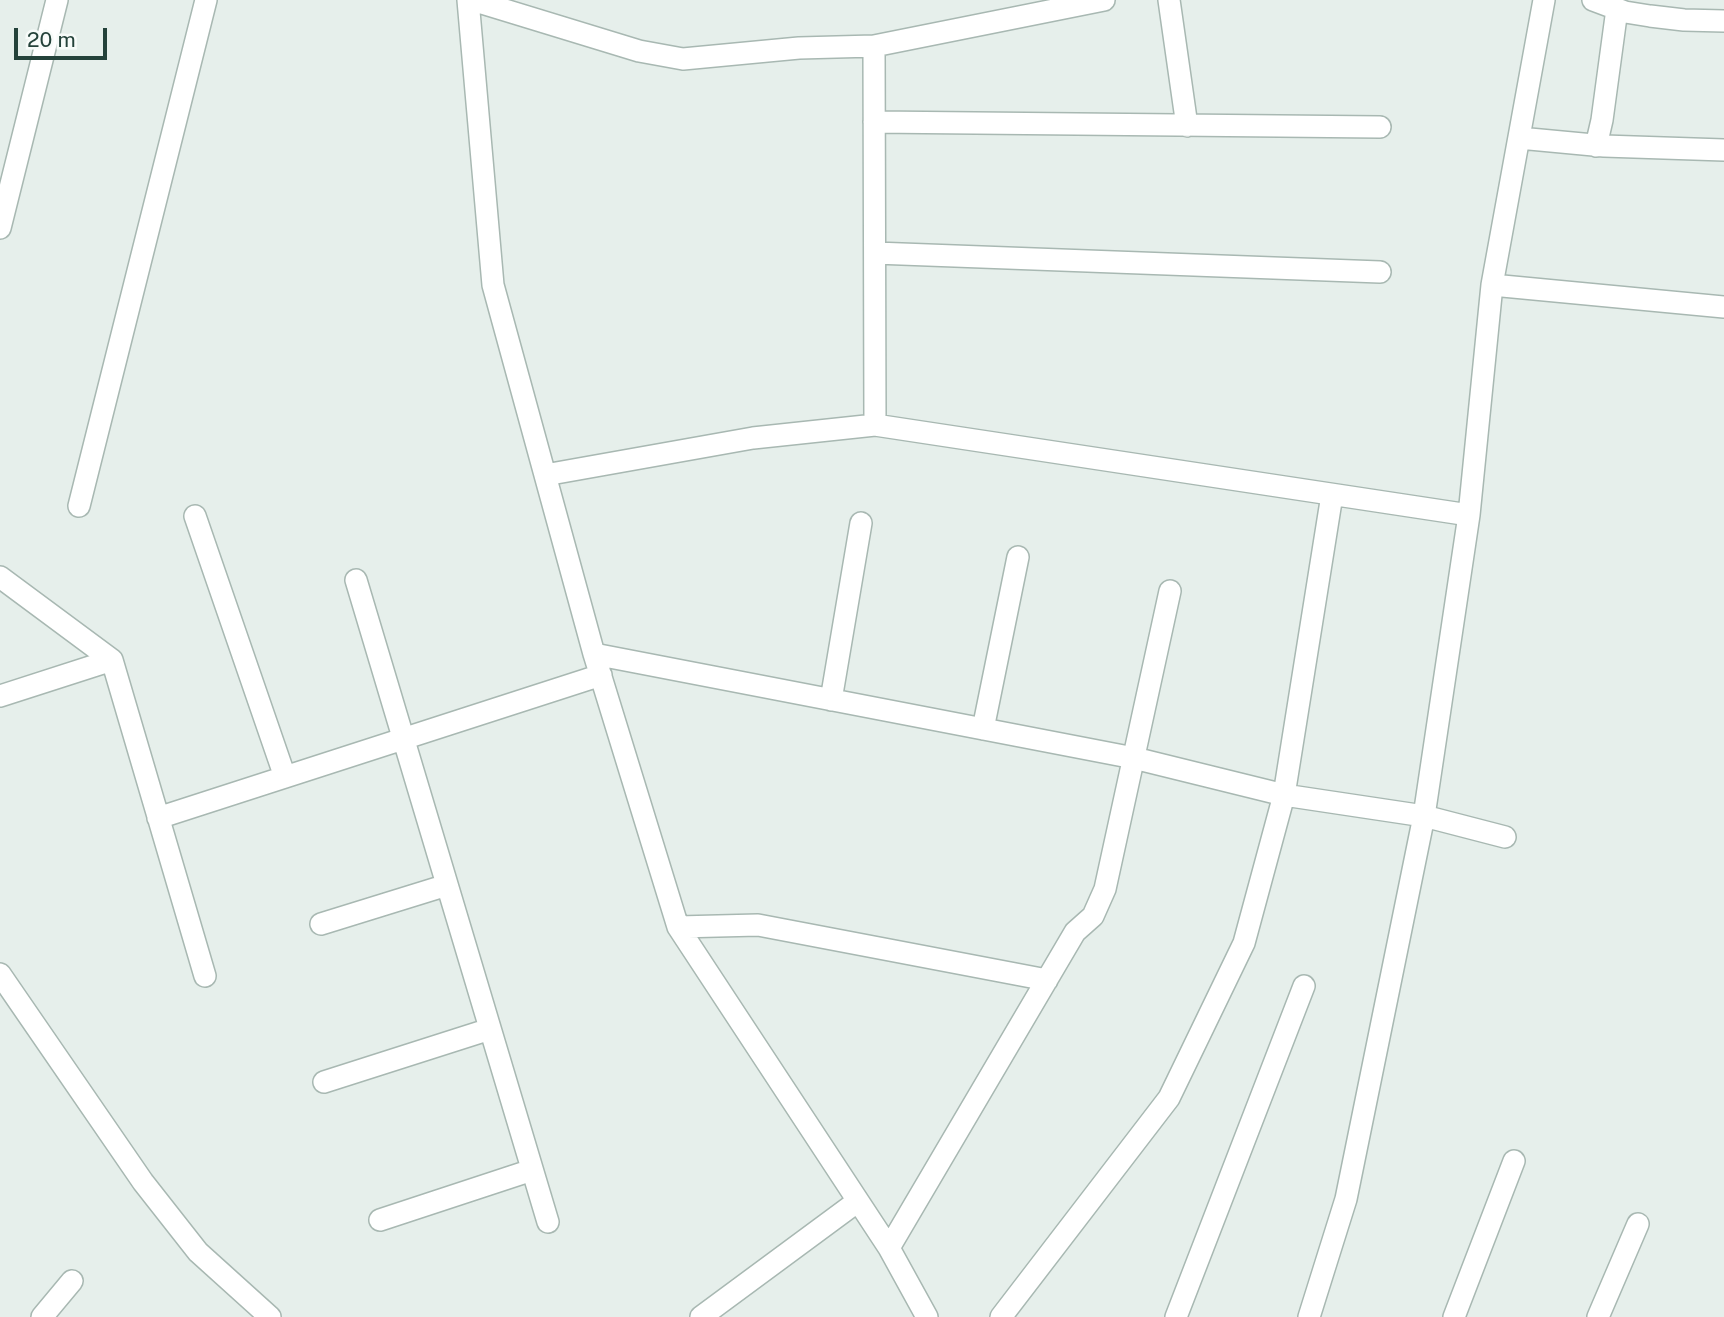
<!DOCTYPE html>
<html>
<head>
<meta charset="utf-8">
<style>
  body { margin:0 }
  #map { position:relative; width:1724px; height:1317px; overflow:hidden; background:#e6efeb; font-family:"Public Sans",sans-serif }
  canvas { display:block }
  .scale { position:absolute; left:14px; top:28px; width:93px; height:32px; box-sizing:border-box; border:4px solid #24423a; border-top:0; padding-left:9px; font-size:21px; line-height:24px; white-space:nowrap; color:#24423a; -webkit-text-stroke:5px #f7fbf9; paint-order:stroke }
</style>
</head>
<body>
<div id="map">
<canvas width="1724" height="1317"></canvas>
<div class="scale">20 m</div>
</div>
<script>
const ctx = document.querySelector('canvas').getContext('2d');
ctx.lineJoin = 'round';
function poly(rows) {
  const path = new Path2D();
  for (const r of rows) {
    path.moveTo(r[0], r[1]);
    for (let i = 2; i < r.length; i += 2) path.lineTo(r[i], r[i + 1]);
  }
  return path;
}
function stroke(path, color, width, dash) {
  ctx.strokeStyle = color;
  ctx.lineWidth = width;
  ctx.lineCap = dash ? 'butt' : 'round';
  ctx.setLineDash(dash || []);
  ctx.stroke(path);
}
const minor = poly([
  [468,0,493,285,594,654,678,927,889,1248,927,1317],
  [472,0,639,51,683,59,799,48,874,46,1104,0],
  [1169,0,1187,126],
  [1593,0,1625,12,1650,16,1684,20,1724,21],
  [874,46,875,425],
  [874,122,1380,127],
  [1519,138,1604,146,1724,150],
  [1596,146,1602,120,1617,9],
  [0,228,57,0],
  [875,253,1380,272],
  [1492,285,1724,307],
  [545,475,753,438,875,425,1469,515],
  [79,506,206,0],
  [195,516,285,777],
  [0,577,112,660,205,976],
  [356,580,548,1222],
  [594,654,1134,758,1284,795,1424,816,1505,837],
  [0,696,112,660],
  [831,700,861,523],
  [983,729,1018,557],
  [158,818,601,675],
  [321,924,447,885],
  [678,927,758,925,1047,980],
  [0,974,143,1182,198,1252,270,1317],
  [324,1082,490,1029],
  [380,1220,532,1170],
  [889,1248,1075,932,1093,916,1105,889,1170,591],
  [42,1317,72,1281],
  [701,1317,858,1201],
  [1001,1317,1169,1098,1244,943,1284,795,1332,495],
  [1176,1317,1304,986],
  [1309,1317,1346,1199,1424,816,1469,515,1492,285,1544,0],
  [1454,1317,1514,1161],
  [1598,1317,1638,1224]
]);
stroke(minor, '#a8b8b2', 24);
stroke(minor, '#fff', 21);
</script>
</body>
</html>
